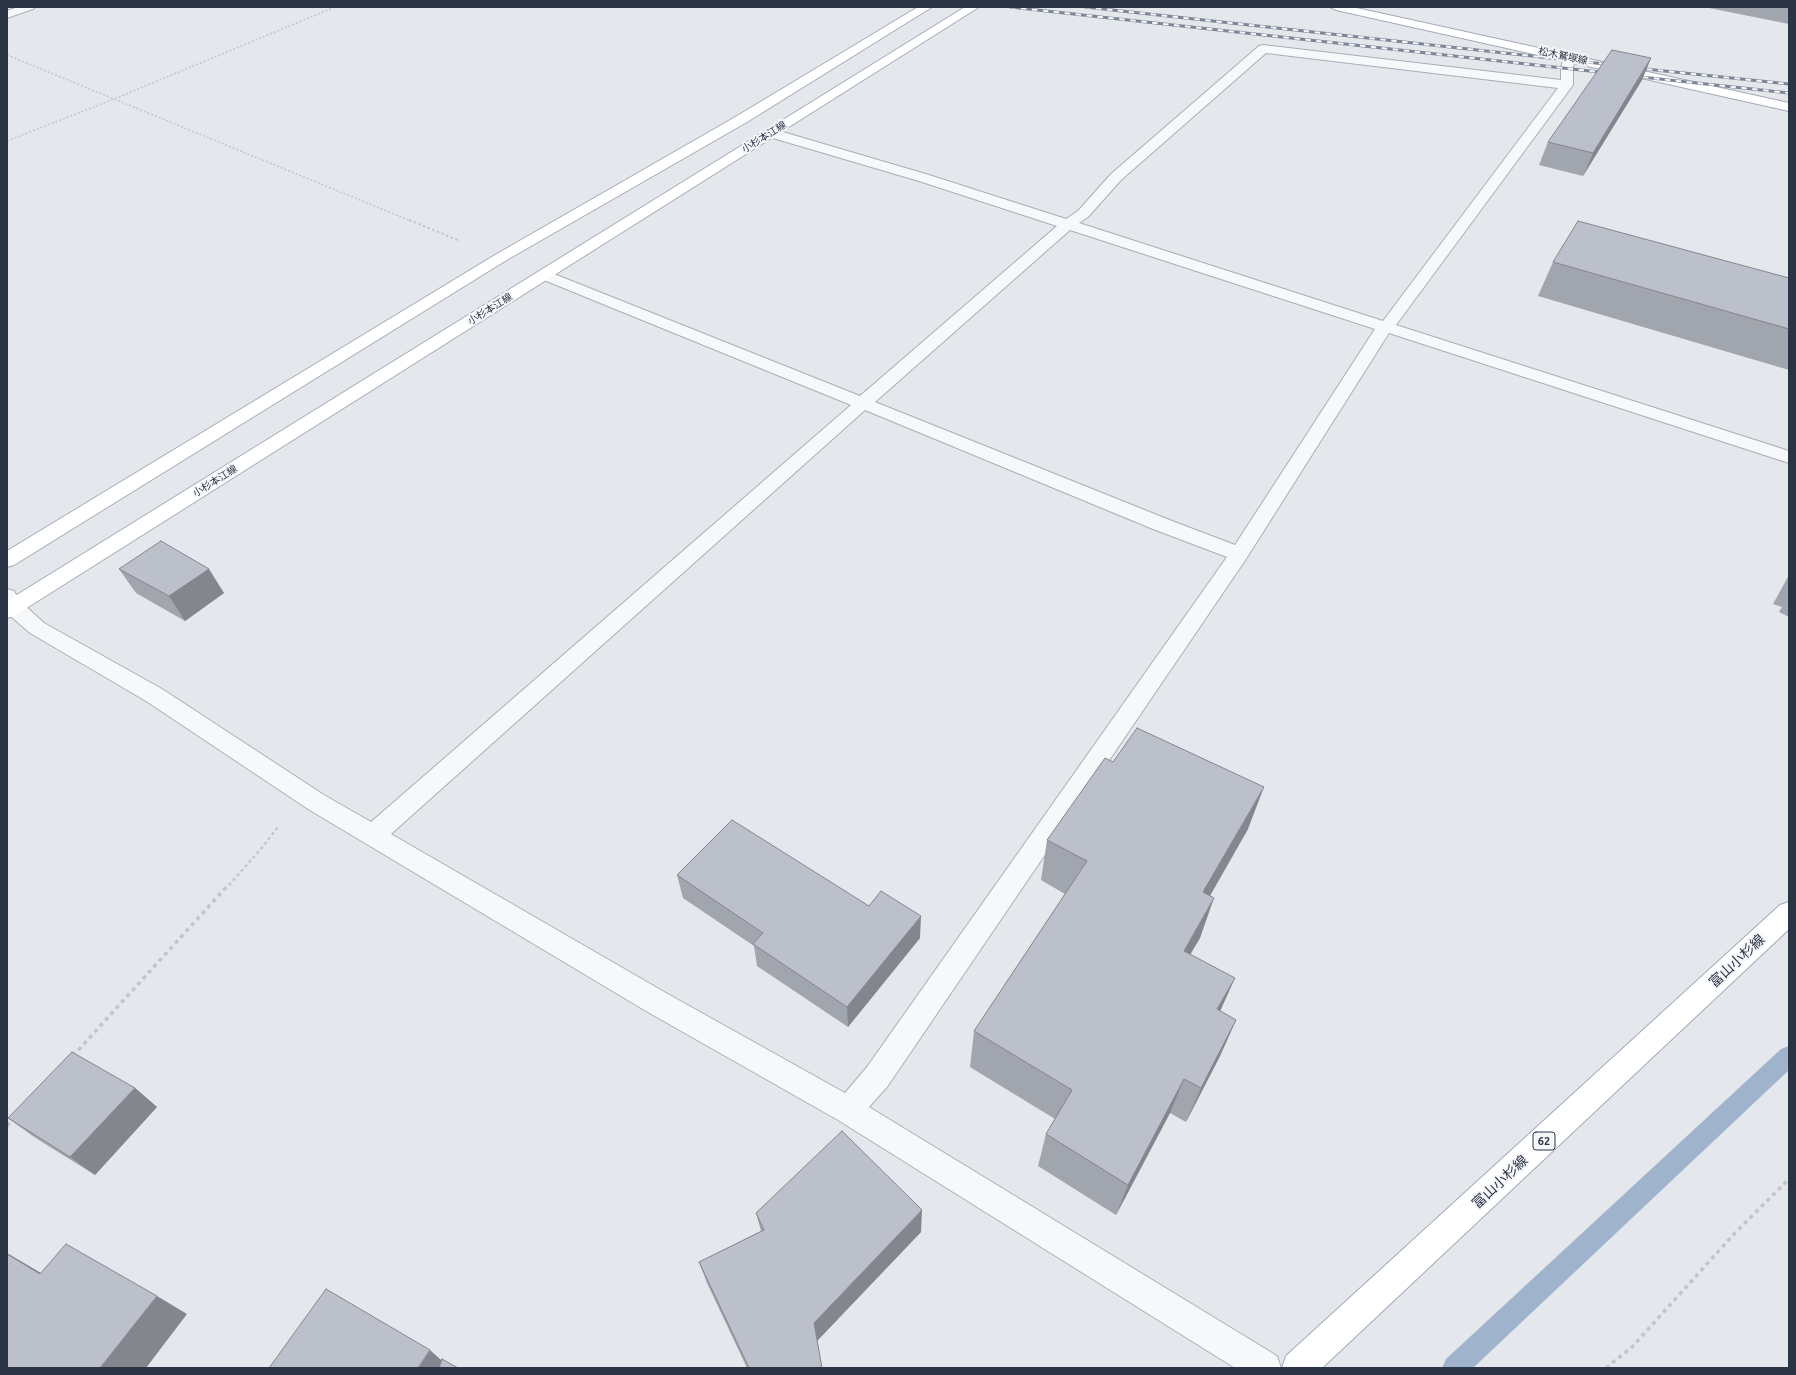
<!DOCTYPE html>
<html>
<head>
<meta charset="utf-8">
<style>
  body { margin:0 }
  #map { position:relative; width:1796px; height:1375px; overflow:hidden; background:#e4e7ec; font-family:Ubuntu,sans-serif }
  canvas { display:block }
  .frame { position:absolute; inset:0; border:8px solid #2b3445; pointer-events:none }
</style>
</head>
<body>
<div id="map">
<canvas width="1796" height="1375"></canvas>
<div class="frame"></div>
</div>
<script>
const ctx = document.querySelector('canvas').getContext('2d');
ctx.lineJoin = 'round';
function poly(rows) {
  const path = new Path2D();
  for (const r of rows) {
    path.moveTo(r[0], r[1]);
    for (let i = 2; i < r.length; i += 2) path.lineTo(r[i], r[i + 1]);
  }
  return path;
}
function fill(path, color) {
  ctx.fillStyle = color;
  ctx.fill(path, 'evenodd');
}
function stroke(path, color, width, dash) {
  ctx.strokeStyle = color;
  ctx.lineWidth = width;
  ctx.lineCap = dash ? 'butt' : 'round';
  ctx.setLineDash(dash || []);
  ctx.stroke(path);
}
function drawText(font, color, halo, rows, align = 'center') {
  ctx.font = font + ' Ubuntu,"Noto Sans JP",sans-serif';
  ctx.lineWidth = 4;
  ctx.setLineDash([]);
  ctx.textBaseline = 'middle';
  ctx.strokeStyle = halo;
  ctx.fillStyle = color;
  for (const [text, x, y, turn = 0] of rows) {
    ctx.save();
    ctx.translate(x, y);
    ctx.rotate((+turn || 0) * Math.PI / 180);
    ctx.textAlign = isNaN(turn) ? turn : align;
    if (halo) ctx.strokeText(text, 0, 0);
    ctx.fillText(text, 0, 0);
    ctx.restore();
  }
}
const stream = poly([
  [1789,1046,1789,1070,1473,1368,1442,1368,1446,1359,1781,1049,1789,1046]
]);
const pathFar3 = poly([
  [7,55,411,221],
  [7,141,114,99,335,7]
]);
const pathFar2 = poly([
  [409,220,460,241]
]);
const pathFar1 = poly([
  [229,885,260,850,278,827]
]);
const path = poly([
  [73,1056,229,884],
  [7,1126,13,1119],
  [1606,1368,1632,1347,1735,1233,1789,1179]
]);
const minor = poly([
  [18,7,35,7,33,9,7,18,7,11,18,7],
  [1263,45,1561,80,1561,67,1564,58,1566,55,1574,55,1576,58,1573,67,1573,85,1396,325,1789,451,1789,463,1389,333,1246,559,887,1087,869,1107,1277,1356,1281,1368,1235,1368,838,1120,646,1011,308,809,146,701,30,633,7,613,7,589,14,591,21,602,44,623,162,689,324,795,371,822,851,405,539,278,536,275,539,272,544,270,549,272,860,396,1057,226,919,181,766,136,764,133,766,130,776,130,929,175,1066,219,1078,211,1111,174,1259,46,1263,45],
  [1266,53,1558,88,1383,321,1079,223,1088,217,1121,180,1266,53],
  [1070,230,1375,329,1235,545,1167,519,875,402,1070,230],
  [865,410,1153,529,1227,557,867,1067,845,1093,666,993,391,834,865,410]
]);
const major = poly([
  [918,7,932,7,747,122,505,261,14,565,7,567,7,551,495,255,737,116,918,7],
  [965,7,979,7,14,616,7,618,7,601,965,7],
  [1330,7,1352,7,1789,103,1789,111,1336,10,1330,7],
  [1789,902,1789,929,1322,1368,1282,1368,1286,1356,1780,905,1789,902]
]);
const rail = poly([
  [1010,7,1608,73],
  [1085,7,1614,65],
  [1636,68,1789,84],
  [1632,76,1789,93]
]);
const wall = poly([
  [1704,7,1789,7,1789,24],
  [1651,58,1642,80,1583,176,1539,165,1548,142],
  [1553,262,1789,278,1789,370,1538,296],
  [119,569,224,593,185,621,136,593],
  [1789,575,1789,617,1779,612,1782,607,1773,604],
  [1248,829,1210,896,1200,938,1190,954,1220,1011,1236,1020,1220,1056,1186,1122,1170,1113,1116,1215,1038,1166,1046,1134,1055,1119,970,1067,974,1031,1065,894,1041,880,1047,840],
  [677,875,869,906,920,938,848,1027,757,966,754,946,683,898],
  [135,1088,157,1107,95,1175,34,1137,8,1118],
  [756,1213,921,1232,817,1341,822,1368,747,1368,707,1283,699,1262,761,1231]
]);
const shadedWall = poly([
  [1651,58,1642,80,1583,176,1593,153],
  [209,569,224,593,185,621,169,596],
  [1264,787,1248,829,1189,932,1203,892],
  [1214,898,1200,938,1170,989,1184,951],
  [921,916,920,938,848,1027,847,1007],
  [1235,978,1218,1016,1217,1009],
  [1236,1020,1220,1056,1186,1122,1201,1088],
  [1184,1079,1170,1113,1116,1215,1128,1185],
  [135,1088,157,1107,95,1175,70,1157],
  [922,1210,921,1232,817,1341,814,1323],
  [7,1253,75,1293,40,1274,7,1254],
  [157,1296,187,1314,146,1368,100,1368],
  [430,1350,450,1368,418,1368]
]);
const building = poly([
  [1612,50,1651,58,1593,153,1548,142,1612,50],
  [1578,221,1789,278,1789,329,1553,262,1578,221],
  [161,541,209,569,169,596,119,569,161,541],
  [1137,728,1264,787,1203,892,1214,898,1184,951,1235,978,1217,1009,1236,1020,1201,1088,1184,1079,1128,1185,1046,1134,1072,1090,974,1031,1087,861,1047,840,1105,758,1113,762,1137,728],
  [732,820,869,906,881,891,921,916,847,1007,753,944,763,933,677,875,732,820],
  [72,1052,135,1088,70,1157,8,1118,72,1052],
  [842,1131,922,1210,814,1323,822,1368,749,1368,699,1262,764,1230,756,1213,842,1131],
  [66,1244,157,1296,100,1368,7,1368,7,1254,40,1274,66,1244],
  [326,1289,430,1350,418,1368,269,1368,326,1289],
  [442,1359,458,1368,439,1368,442,1359]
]);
const farStreetnames = [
  ["松木鷲塚線",1563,56,12],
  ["小杉本江線",764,137,-32],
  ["小杉本江線",490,309,-32],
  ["小杉本江線",215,481,-32]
];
const shields = [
  [1544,1141,22]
];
const shieldNames = [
  ["62",1544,1141]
];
const nearStreetnames = [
  ["富山小杉線",1737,961,-43],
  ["富山小杉線",1500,1182,-43]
];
fill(stream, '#9fb4cc');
stroke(minor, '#a9aeb7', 2);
stroke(major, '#a3abb8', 2);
stroke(pathFar3, '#c2c5cb', 1.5, [2, 2]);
stroke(pathFar2, '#c2c5cb', 2, [2.5, 2.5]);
stroke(pathFar1, '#c2c5cb', 2.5, [3, 3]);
stroke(path, '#c2c5cb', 3.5, [4, 4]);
fill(minor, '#f7f8fa');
fill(major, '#fff');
stroke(rail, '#7d8696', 3);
stroke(rail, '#f4f6f9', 2, [5.5]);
fill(wall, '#a1a5ae');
fill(shadedWall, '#83868d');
fill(building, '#bbc0ca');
stroke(building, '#83868d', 1);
drawText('10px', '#2b3445', '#f4f6f9', farStreetnames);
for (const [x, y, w] of shields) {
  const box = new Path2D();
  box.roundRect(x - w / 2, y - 9, w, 18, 3);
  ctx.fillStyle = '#f4f6f9';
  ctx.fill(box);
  stroke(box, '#2b3445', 1);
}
drawText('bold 11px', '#2b3445', null, shieldNames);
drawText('14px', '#2b3445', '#f4f6f9', nearStreetnames);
</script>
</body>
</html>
